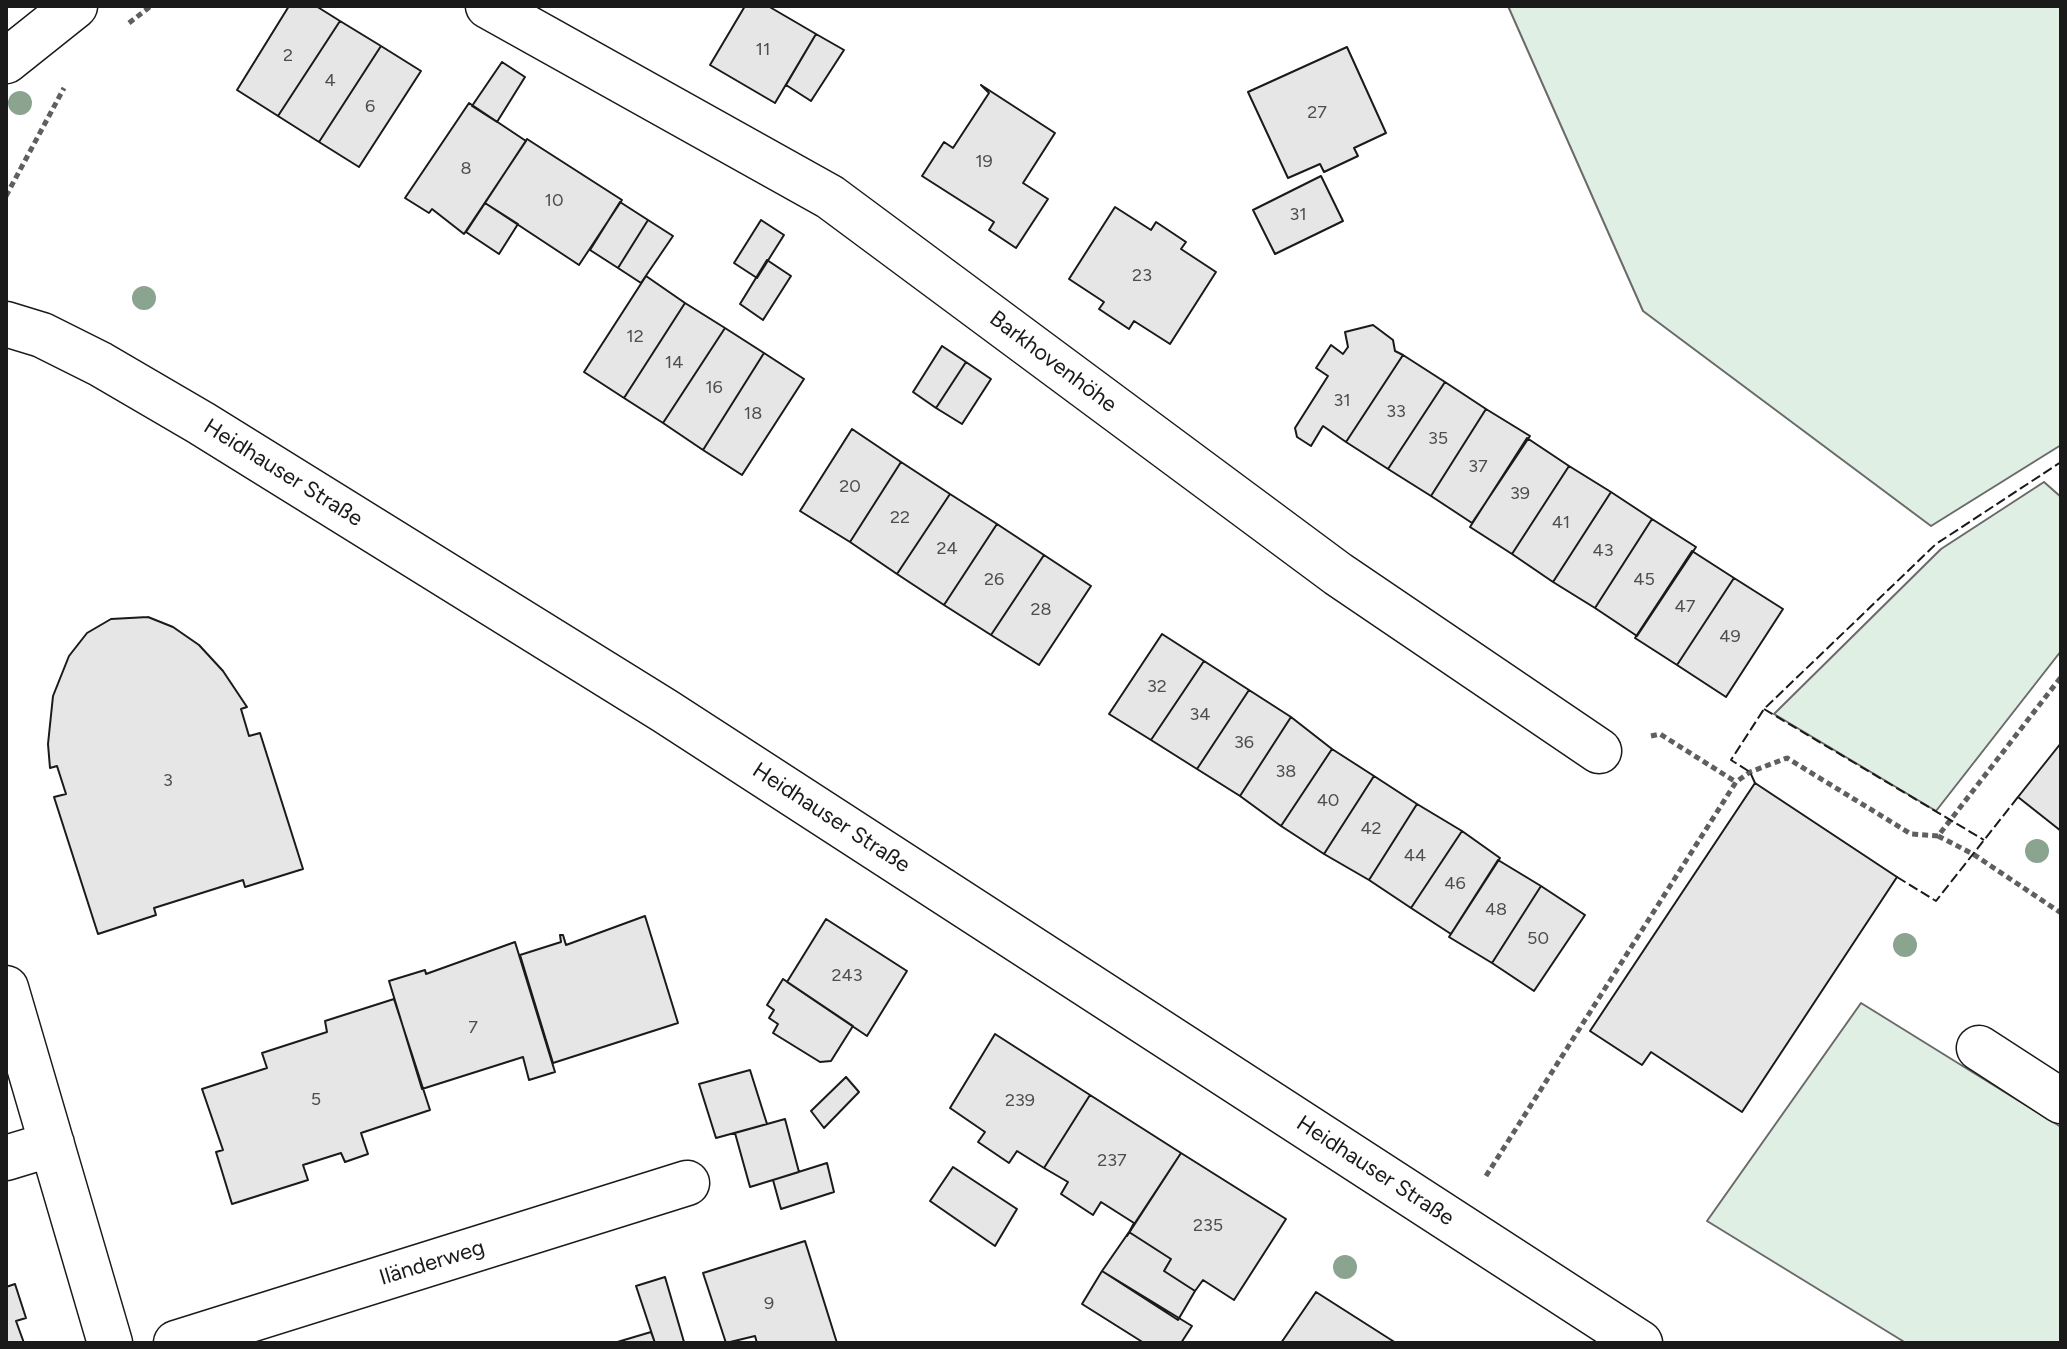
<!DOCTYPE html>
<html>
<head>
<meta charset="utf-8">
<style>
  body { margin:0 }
  #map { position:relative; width:2067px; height:1349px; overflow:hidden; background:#fff; font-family:Figtree,sans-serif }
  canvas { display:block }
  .frame { position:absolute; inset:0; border:8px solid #1a1a1a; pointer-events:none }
</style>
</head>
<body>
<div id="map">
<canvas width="2067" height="1349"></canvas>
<div class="frame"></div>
</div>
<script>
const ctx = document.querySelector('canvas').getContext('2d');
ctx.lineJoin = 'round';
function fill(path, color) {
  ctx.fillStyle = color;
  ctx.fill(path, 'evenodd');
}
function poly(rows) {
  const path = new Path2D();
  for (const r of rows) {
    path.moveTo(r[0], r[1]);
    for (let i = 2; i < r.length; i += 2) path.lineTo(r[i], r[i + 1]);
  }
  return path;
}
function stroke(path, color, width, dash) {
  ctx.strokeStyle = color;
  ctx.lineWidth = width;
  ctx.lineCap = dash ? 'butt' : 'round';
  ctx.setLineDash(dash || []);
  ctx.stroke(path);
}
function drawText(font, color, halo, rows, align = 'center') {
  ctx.font = font + ' Figtree,sans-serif';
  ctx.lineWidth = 6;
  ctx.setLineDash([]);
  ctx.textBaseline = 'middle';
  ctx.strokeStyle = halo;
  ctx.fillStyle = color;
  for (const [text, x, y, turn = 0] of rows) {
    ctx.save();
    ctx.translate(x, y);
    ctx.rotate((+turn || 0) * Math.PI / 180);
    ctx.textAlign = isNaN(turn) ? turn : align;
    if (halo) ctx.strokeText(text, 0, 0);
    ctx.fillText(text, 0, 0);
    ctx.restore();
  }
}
const green = poly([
  [1508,6,2061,6,2061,445,1931,526,1643,311,1508,6],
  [2044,482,2061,497,2061,651,1936,811,1774,714,1941,549,2044,482],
  [1861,1003,2061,1127,2061,1343,1906,1343,1707,1221,1861,1003]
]);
const building = poly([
  [289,6,316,6,340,21,278,116,237,90,289,6],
  [745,6,768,6,816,34,775,103,710,65,745,6],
  [340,21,381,46,319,142,278,116,340,21],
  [816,34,844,50,811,101,786,85,816,34],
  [381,46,421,71,359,167,319,142,381,46],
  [1347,47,1386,133,1354,148,1358,156,1324,172,1320,164,1288,178,1248,92,1347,47],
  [502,62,525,77,497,122,472,106,502,62],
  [981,85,1055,133,1023,183,1048,199,1016,248,989,230,994,222,922,176,944,142,953,148,989,93,981,85],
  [469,103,526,141,464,234,432,209,429,213,405,198,469,103],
  [527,139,622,200,579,265,485,203,527,139],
  [1321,176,1343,221,1275,254,1253,210,1321,176],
  [620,202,648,220,618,268,590,250,620,202],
  [485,203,518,224,499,254,466,232,485,203],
  [1115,207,1151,230,1156,222,1186,242,1181,249,1216,272,1170,344,1134,321,1129,329,1099,309,1104,302,1069,279,1115,207],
  [648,220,673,236,641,283,618,268,648,220],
  [761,220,784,235,757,278,734,263,761,220],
  [767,260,791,276,763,320,740,304,767,260],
  [646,276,685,303,624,398,584,372,646,276],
  [685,303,725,328,663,423,624,398,685,303],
  [1373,325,1393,340,1395,351,1403,355,1346,442,1323,426,1311,446,1297,437,1295,428,1328,376,1316,368,1331,345,1343,354,1348,347,1345,332,1373,325],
  [725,328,764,353,703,450,663,423,725,328],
  [942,346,966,362,936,408,913,392,942,346],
  [764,353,804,379,742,475,703,450,764,353],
  [1403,355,1445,382,1388,469,1346,442,1403,355],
  [966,362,991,379,962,424,936,408,966,362],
  [1445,382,1486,409,1431,496,1388,469,1445,382],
  [1486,409,1530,436,1472,523,1431,496,1486,409],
  [852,429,901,462,850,542,800,511,852,429],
  [1527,438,1569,466,1512,554,1470,527,1527,438],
  [901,462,950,494,897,574,850,542,901,462],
  [1569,466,1611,492,1553,582,1512,554,1569,466],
  [1611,492,1652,519,1595,608,1553,582,1611,492],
  [950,494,997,524,944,605,897,574,950,494],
  [1652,519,1696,547,1637,636,1595,608,1652,519],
  [997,524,1044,555,991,635,944,605,997,524],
  [1692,551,1734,578,1677,665,1635,638,1692,551],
  [1044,555,1091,586,1039,665,991,635,1044,555],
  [1734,578,1783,609,1726,697,1677,665,1734,578],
  [148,617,173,627,199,645,223,671,247,707,241,709,249,736,260,733,303,869,245,887,243,880,154,908,156,915,98,934,54,797,66,794,57,766,50,768,48,744,53,696,69,656,87,633,111,619,148,617],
  [1162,634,1204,661,1151,740,1109,714,1162,634],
  [1204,661,1249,690,1197,769,1151,740,1204,661],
  [1249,690,1291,717,1240,796,1197,769,1249,690],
  [1291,717,1332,749,1281,826,1240,796,1291,717],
  [2061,743,2061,831,2018,797,2061,743],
  [1332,749,1374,776,1324,854,1281,826,1332,749],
  [1374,776,1417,804,1369,880,1324,854,1374,776],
  [1755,783,1897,877,1742,1112,1651,1052,1642,1065,1590,1031,1755,783],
  [1417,804,1462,831,1411,908,1369,880,1417,804],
  [1462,831,1500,858,1451,934,1411,908,1462,831],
  [1498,860,1541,886,1492,963,1449,937,1498,860],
  [1541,886,1585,915,1534,991,1492,963,1541,886],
  [645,916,678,1023,553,1063,520,955,561,942,560,935,563,935,566,945,645,916],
  [826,919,907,971,867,1036,787,982,826,919],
  [515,942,555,1072,529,1080,523,1057,422,1089,389,981,425,970,426,974,515,942],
  [783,979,853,1026,831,1061,820,1062,773,1033,778,1024,769,1018,774,1010,767,1005,783,979],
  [394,999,430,1110,361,1133,368,1154,345,1162,341,1153,303,1165,308,1180,232,1204,216,1152,223,1150,202,1089,267,1068,262,1053,327,1032,325,1021,394,999],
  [995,1034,1090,1095,1044,1168,1017,1151,1009,1163,978,1142,985,1132,950,1108,995,1034],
  [750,1070,767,1124,716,1138,699,1084,750,1070],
  [846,1077,859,1092,824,1128,811,1111,846,1077],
  [1090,1095,1181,1153,1127,1236,1134,1223,1101,1202,1093,1215,1061,1194,1068,1182,1044,1168,1090,1095],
  [785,1119,799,1172,750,1187,735,1133,785,1119],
  [1181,1153,1286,1219,1234,1300,1203,1280,1195,1291,1164,1271,1171,1259,1129,1232,1181,1153],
  [827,1163,834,1192,781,1209,773,1180,827,1163],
  [953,1167,1017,1209,995,1246,930,1201,953,1167],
  [1129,1232,1171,1259,1164,1271,1195,1291,1178,1320,1102,1271,1129,1232],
  [805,1241,837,1343,757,1343,755,1336,726,1343,703,1273,805,1241],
  [1102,1271,1192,1326,1181,1343,1144,1343,1082,1304,1102,1271],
  [665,1277,684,1342,681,1343,655,1343,636,1286,665,1277],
  [15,1284,26,1318,16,1321,24,1343,6,1343,6,1287,15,1284],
  [1316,1292,1396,1343,1281,1343,1316,1292],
  [651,1332,655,1343,614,1343,651,1332]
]);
const path = poly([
  [129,23,151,6],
  [6,196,64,88],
  [1651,736,1660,734,1736,782],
  [1938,836,1973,854,2061,913],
  [1486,1176,1736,782,1750,772,1787,758,1911,834,1938,836,2061,677]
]);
const minor = poly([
  [488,6,830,197,1338,574,1599,751],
  [6,61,75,6],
  [6,988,110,1343],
  [1979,1048,2061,1101],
  [6,1158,52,1144],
  [176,1343,687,1183]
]);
const major = poly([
  [6,324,42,335,100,364,201,423,665,711,1640,1343]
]);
const fence = poly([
  [1764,709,1984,840],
  [1755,783,1750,772,1731,760,1764,709,1936,544,2061,462],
  [1897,877,1936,901,2018,797]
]);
const trees = [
  [20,103],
  [144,298],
  [2037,851],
  [1905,945],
  [1345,1267]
];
const numberNames = [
  ["11",763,50],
  ["2",288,56],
  ["4",330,81],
  ["6",370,107],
  ["27",1317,113],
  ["19",984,162],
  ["8",466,169],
  ["10",554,201],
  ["31",1298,215],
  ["23",1142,276],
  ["12",635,337],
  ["14",674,363],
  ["16",714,388],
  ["31",1342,401],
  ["33",1396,412],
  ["18",753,414],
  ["35",1438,439],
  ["37",1478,467],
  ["20",850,487],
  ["39",1520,494],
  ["22",900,518],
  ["41",1561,523],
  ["24",947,549],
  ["43",1603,551],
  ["26",994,580],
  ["45",1644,580],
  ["47",1685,607],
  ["28",1041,610],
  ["49",1730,637],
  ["32",1157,687],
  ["34",1200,715],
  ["36",1244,743],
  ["38",1286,772],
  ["3",168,781],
  ["40",1328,801],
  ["42",1371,829],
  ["44",1415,856],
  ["46",1455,884],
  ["48",1496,910],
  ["50",1538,939],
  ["243",847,976],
  ["7",473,1028],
  ["5",316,1100],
  ["239",1020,1101],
  ["237",1112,1161],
  ["235",1208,1226],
  ["9",769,1304]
];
const streetNames = [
  ["Barkhovenhöhe",1053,362,37],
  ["Heidhauser Straße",283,473,32],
  ["Heidhauser Straße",831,818,33],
  ["Heidhauser Straße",1375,1171,33],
  ["Iländerweg",432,1263,-17]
];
fill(green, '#e0efe3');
stroke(green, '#6a6a6a', 2);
fill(building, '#e6e6e6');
stroke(building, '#1a1a1a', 2);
stroke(minor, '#1a1a1a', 47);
stroke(major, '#1a1a1a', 47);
stroke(path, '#5f5f5f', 5, [6, 4]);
stroke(minor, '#fff', 44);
stroke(major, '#fff', 44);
stroke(fence, '#1a1a1a', 2, [10, 4]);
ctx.fillStyle = '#8aa48f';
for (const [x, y] of trees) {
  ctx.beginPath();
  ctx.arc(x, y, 12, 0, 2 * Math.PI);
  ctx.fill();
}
drawText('18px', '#4d4d4d', null, numberNames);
drawText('22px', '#1a1a1a', '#fff', streetNames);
</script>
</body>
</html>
